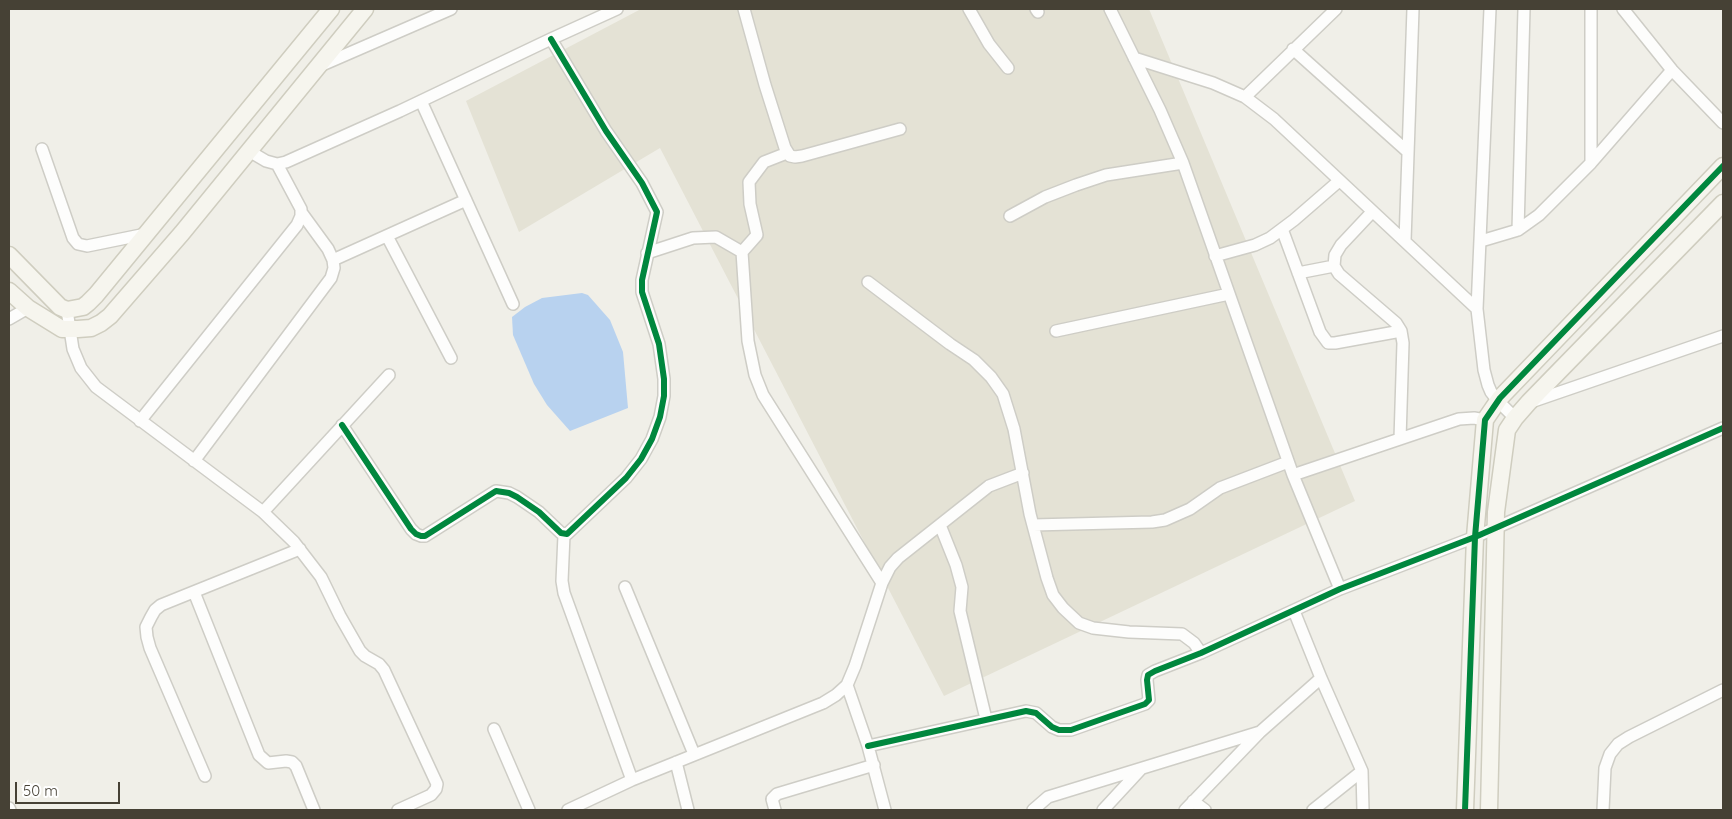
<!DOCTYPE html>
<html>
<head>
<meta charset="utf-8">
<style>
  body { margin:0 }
  #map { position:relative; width:1732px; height:819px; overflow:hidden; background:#f0efe8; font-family:Quicksand,sans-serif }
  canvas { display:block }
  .frame { position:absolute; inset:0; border:10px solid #464135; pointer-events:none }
  .scale { position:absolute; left:15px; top:782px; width:105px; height:22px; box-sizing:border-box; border:2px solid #464135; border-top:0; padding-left:6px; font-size:15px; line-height:18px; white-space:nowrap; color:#464135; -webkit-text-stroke:4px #fff; paint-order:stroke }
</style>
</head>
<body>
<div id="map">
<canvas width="1732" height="819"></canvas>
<div class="frame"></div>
<div class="scale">50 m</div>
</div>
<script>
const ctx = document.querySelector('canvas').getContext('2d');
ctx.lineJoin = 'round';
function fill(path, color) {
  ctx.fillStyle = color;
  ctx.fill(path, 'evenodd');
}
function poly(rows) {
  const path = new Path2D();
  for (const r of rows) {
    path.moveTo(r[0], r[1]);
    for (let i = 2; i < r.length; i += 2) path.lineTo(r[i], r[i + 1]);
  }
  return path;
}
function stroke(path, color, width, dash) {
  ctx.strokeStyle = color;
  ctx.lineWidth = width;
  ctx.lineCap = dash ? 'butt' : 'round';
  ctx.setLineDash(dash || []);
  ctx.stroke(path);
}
const residential = poly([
  [641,9,1149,9,1355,501,944,696,660,148,519,232,466,101]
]);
const water = poly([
  [582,293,588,295,610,320,623,352,628,408,570,431,547,405,534,384,513,335,512,317,525,307,542,298]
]);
const street = poly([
  [744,9,765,85,785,148,790,156,795,157,802,156,900,129],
  [969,9,989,44,1008,68],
  [1036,9,1038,12],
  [1110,9,1160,110,1183,163,1293,475,1340,589],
  [1490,9,1477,309,1484,370,1488,385,1491,392,1498,401,1515,418],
  [1623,9,1672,70,1723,123],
  [1293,49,1408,152],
  [1134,58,1213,83,1245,97,1274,119,1477,309],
  [322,65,451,9],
  [1245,97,1336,9],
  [421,101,513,304],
  [42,149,73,238,78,244,87,246,146,234],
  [249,151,266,161,277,164,286,162,400,111,551,39,617,9],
  [787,153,764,162,749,182,750,204,757,235,742,252,748,341,755,375,763,395,882,583],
  [1591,163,1591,9],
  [1372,212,1341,245,1335,255,1334,266,1339,274,1396,323,1401,331,1403,343,1400,439],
  [1010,216,1045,197,1076,185,1106,175,1183,163],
  [1282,229,1320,332,1328,343,1335,343,1401,331],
  [1518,230,1524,9],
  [387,236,451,358],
  [1405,241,1413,9],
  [1481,241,1518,230,1539,215,1591,163,1672,70],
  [647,253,693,238,716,237,742,252],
  [1215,256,1255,245,1270,238,1294,220,1339,181],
  [333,260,466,200],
  [1298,273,1334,266],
  [868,282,950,344,974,360,991,377,1003,394,1014,429,1030,514,1047,578,1053,595,1063,608,1079,623,1093,628,1129,632,1182,634,1194,643,1201,653],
  [67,310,73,349,81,368,96,387,263,512,294,542,321,577,340,616,360,651,365,656,379,664,384,670,437,784,436,789,431,795,398,810],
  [9,319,28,308],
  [1056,331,1229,294],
  [1531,402,1723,336],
  [140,421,297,225,301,216,301,209,277,164],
  [342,425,411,529,416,534,421,536,425,536,496,491,509,493,517,497,539,512,561,533,567,534,626,478,641,459,652,439,660,417,664,396,664,379,659,344,642,292,642,280,657,212,642,183,606,131,551,39],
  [194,461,331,278,334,268,333,260,328,249,301,212],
  [1293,475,1459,419,1474,418,1485,420],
  [263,512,389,375],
  [940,525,956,565,962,587,960,611,986,719],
  [1033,525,1152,522,1165,520,1190,509,1220,488,1288,462],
  [564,535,562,581,564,593,632,780],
  [625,587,694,754],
  [194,592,259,755,268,763,286,761,292,762,296,766,314,810],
  [1294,611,1321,678,1362,771,1363,810],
  [847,685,868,746,885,810],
  [494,729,529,810],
  [868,746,1026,711,1036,713,1052,727,1059,730,1071,730,1145,704,1149,700,1147,680,1148,675,1155,671,1201,653,1340,589,1475,537,1723,428],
  [676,762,688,810],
  [205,776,150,648,147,637,146,627,151,617,155,610,161,605,300,549],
  [1193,801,1205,810],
  [9,808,10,810],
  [568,810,632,780,823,703,836,695,847,685,855,666,882,583,890,567,898,558,989,486,1023,473],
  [775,810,772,799,777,794,874,765],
  [1033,810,1048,797,1260,732],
  [1103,810,1140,770],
  [1185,810,1260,732,1321,678],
  [1313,810,1362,771],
  [1603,810,1605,768,1610,754,1618,744,1629,737,1723,690]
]);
const secondary = poly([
  [9,255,60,307,67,310,83,307,88,303,96,295,331,9],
  [9,291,28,308,62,329,78,329,91,328,101,323,110,316,182,233,365,9],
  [1465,810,1475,537,1485,420,1500,398,1723,166],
  [1489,810,1496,512,1507,430,1515,418,1529,402,1723,203]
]);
const cycleway = poly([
  [342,425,411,529,416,534,421,536,425,536,496,491,509,493,517,497,539,512,561,533,567,534,626,478,641,459,652,439,660,417,664,396,664,379,659,344,642,292,642,280,657,212,642,183,606,131,551,39],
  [868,746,1026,711,1036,713,1052,727,1059,730,1071,730,1145,704,1149,700,1147,680,1148,675,1155,671,1201,653,1340,589,1475,537,1723,428],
  [1465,810,1475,537,1485,420,1500,398,1723,166]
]);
fill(residential, '#e4e2d5');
fill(water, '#b8d2ef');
stroke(street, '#cecdc6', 14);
stroke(secondary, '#cfcdbf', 19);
stroke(street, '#fdfdfc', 11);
stroke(secondary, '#f6f5ee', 16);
stroke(cycleway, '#00873e', 6);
</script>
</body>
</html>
